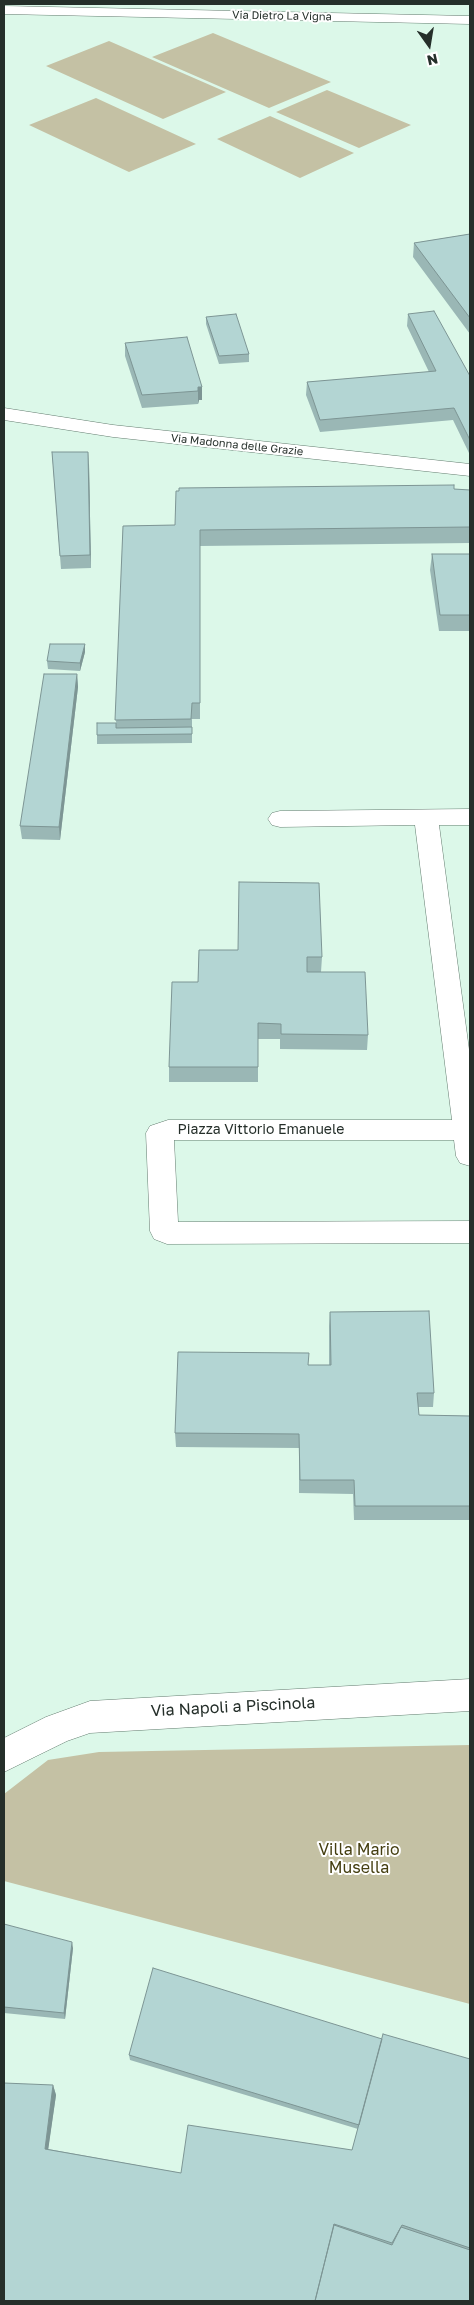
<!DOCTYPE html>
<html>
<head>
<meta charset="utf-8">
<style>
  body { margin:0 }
  #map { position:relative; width:474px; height:2305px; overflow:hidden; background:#dcf8e9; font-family:"Golos Text",sans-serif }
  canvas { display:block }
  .frame { position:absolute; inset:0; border:5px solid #252f2a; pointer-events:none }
  .north { position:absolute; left:404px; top:20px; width:50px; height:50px; -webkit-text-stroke:4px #fff; paint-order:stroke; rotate:167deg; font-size:14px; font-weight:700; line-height:20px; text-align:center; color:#252f2a }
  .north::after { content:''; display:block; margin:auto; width:18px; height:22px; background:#252f2a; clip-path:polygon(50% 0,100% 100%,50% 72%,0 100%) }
</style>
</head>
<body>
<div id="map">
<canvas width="474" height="2305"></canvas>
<div class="frame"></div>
<div class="north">N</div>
</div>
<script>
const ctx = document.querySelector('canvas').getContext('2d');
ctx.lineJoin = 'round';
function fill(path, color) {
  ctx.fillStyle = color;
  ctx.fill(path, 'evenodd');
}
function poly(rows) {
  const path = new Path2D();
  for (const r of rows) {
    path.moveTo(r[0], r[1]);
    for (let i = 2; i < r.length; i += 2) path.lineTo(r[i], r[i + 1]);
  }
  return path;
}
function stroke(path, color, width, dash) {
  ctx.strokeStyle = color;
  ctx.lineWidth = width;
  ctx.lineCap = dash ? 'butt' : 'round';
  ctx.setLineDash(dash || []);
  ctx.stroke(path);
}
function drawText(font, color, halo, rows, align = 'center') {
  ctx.font = font + ' "Golos Text",sans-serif';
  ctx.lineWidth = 4;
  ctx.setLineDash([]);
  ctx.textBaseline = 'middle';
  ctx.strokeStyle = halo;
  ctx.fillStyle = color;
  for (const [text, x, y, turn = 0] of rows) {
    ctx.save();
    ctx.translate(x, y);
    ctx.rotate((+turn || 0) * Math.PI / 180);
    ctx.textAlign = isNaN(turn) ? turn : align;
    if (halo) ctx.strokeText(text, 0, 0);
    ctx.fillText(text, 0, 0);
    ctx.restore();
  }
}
const green = poly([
  [213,33,331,82,269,108,152,57],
  [109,41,226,92,163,119,46,66],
  [327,90,411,125,359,148,276,112],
  [96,98,196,144,129,172,29,125],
  [270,116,354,153,300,178,217,139],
  [470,1745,470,2004,4,1881,4,1794,48,1760,99,1752]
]);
const lane = poly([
  [470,1679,470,1711,90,1733,67,1741,4,1772,4,1738,46,1717,90,1701,470,1679]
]);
const street = poly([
  [4,408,113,425,470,464,470,476,113,437,4,420,4,408],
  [470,809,470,825,439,825,470,1057,470,1166,460,1163,456,1156,454,1140,174,1140,178,1222,470,1221,470,1243,167,1244,154,1239,150,1231,146,1133,150,1126,168,1120,452,1120,415,825,280,827,272,825,268,819,272,813,280,811,470,809]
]);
const secondary = poly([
  [4,6,470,16,470,24,4,14,4,6]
]);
const wall = poly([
  [470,234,470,334,413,257,414,243],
  [408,314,470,376,470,453,469,453,453,420,320,432,306,395,307,382,429,372,407,326],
  [206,317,249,354,249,362,219,364,206,324],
  [125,343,202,387,202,400,199,400,198,404,142,408,125,356],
  [52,452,89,464,91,568,61,569],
  [454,489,470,490,470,543,200,546,200,719,192,719,192,743,97,744,97,735,116,723,123,526,175,525],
  [432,554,470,554,470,631,439,631,430,570],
  [85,644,85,652,80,671,48,669,47,661],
  [77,674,78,687,60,840,22,839,20,826],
  [199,950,322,957,321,972,368,1035,367,1050,280,1049,280,1039,258,1039,258,1082,169,1082,169,1067,198,982],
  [330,1312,434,1393,433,1407,418,1407,419,1415,470,1416,470,1520,354,1520,353,1494,299,1493,299,1448,176,1447,175,1433,308,1365,329,1365,329,1326],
  [4,1924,73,1948,65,2019,4,2013],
  [382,2039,470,2059,470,2301,4,2301,53,2085,56,2095,48,2149,181,2173,352,2150,358,2129,130,2060,129,2055]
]);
const shadedWall = poly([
  [198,387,202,387,202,400,199,400,198,404],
  [88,452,89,464,91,568,90,555],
  [85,644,85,652,80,671,80,663],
  [77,674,78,687,60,840,59,827],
  [72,1942,73,1948,65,2019,64,2013],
  [53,2085,56,2095,47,2158,45,2149]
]);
const building = poly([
  [470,234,470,318,414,243,470,234],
  [434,311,470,376,470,440,454,408,320,420,307,382,436,371,408,314,434,311],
  [236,314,249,354,219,356,206,317,236,314],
  [187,337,202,387,198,387,198,391,142,395,125,343,187,337],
  [52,452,88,452,90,555,60,556,52,452],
  [454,485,454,489,470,490,470,527,200,530,200,703,192,703,191,719,115,720,123,526,175,525,176,491,179,491,179,488,454,485],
  [432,554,470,554,470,615,440,615,432,554],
  [50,644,85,644,80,663,47,661,50,644],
  [44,674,77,674,59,827,20,826,44,674],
  [97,723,116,723,116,728,192,727,192,734,97,735,97,723],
  [239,882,319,883,322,957,307,957,307,972,365,972,368,1035,281,1034,281,1024,258,1023,258,1067,169,1067,172,982,198,982,199,950,238,950,239,882],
  [429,1311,434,1393,417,1393,419,1415,470,1416,470,1506,355,1506,354,1480,300,1480,299,1434,175,1433,178,1352,309,1353,308,1365,331,1365,330,1312,429,1311],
  [4,1924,72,1942,64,2013,4,2007,4,1924],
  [153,1968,382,2039,359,2125,129,2055,153,1968],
  [383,2034,470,2059,470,2248,402,2225,392,2243,334,2224,315,2301,4,2301,4,2083,53,2085,45,2149,181,2173,188,2125,352,2150,383,2034],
  [334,2225,392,2245,401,2227,470,2250,470,2301,315,2301,334,2225]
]);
const farStreetnames = [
  ["Via Dietro La Vigna",282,16,1],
  ["Via Madonna delle Grazie",237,445,6]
];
const streetNames = [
  ["Piazza Vittorio Emanuele",261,1130]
];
const nearStreetnames = [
  ["Via Napoli a Piscinola",233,1707,-3]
];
const nearParknames = [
  ["Villa Mario",359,1850],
  ["Musella",359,1868]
];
fill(green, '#c4c1a4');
stroke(lane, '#637c6f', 1);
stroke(street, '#637c6f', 1);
stroke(secondary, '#637c6f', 1);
fill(lane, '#fff');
fill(street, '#fff');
fill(secondary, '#fff');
fill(wall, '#9ab7b5');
fill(shadedWall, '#7d9594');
fill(building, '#b3d5d3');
stroke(building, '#7d9594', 1);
drawText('11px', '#252f2a', '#fff', farStreetnames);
drawText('14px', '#252f2a', '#fff', streetNames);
drawText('16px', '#252f2a', '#fff', nearStreetnames);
drawText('16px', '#443e10', '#fff', nearParknames);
</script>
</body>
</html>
